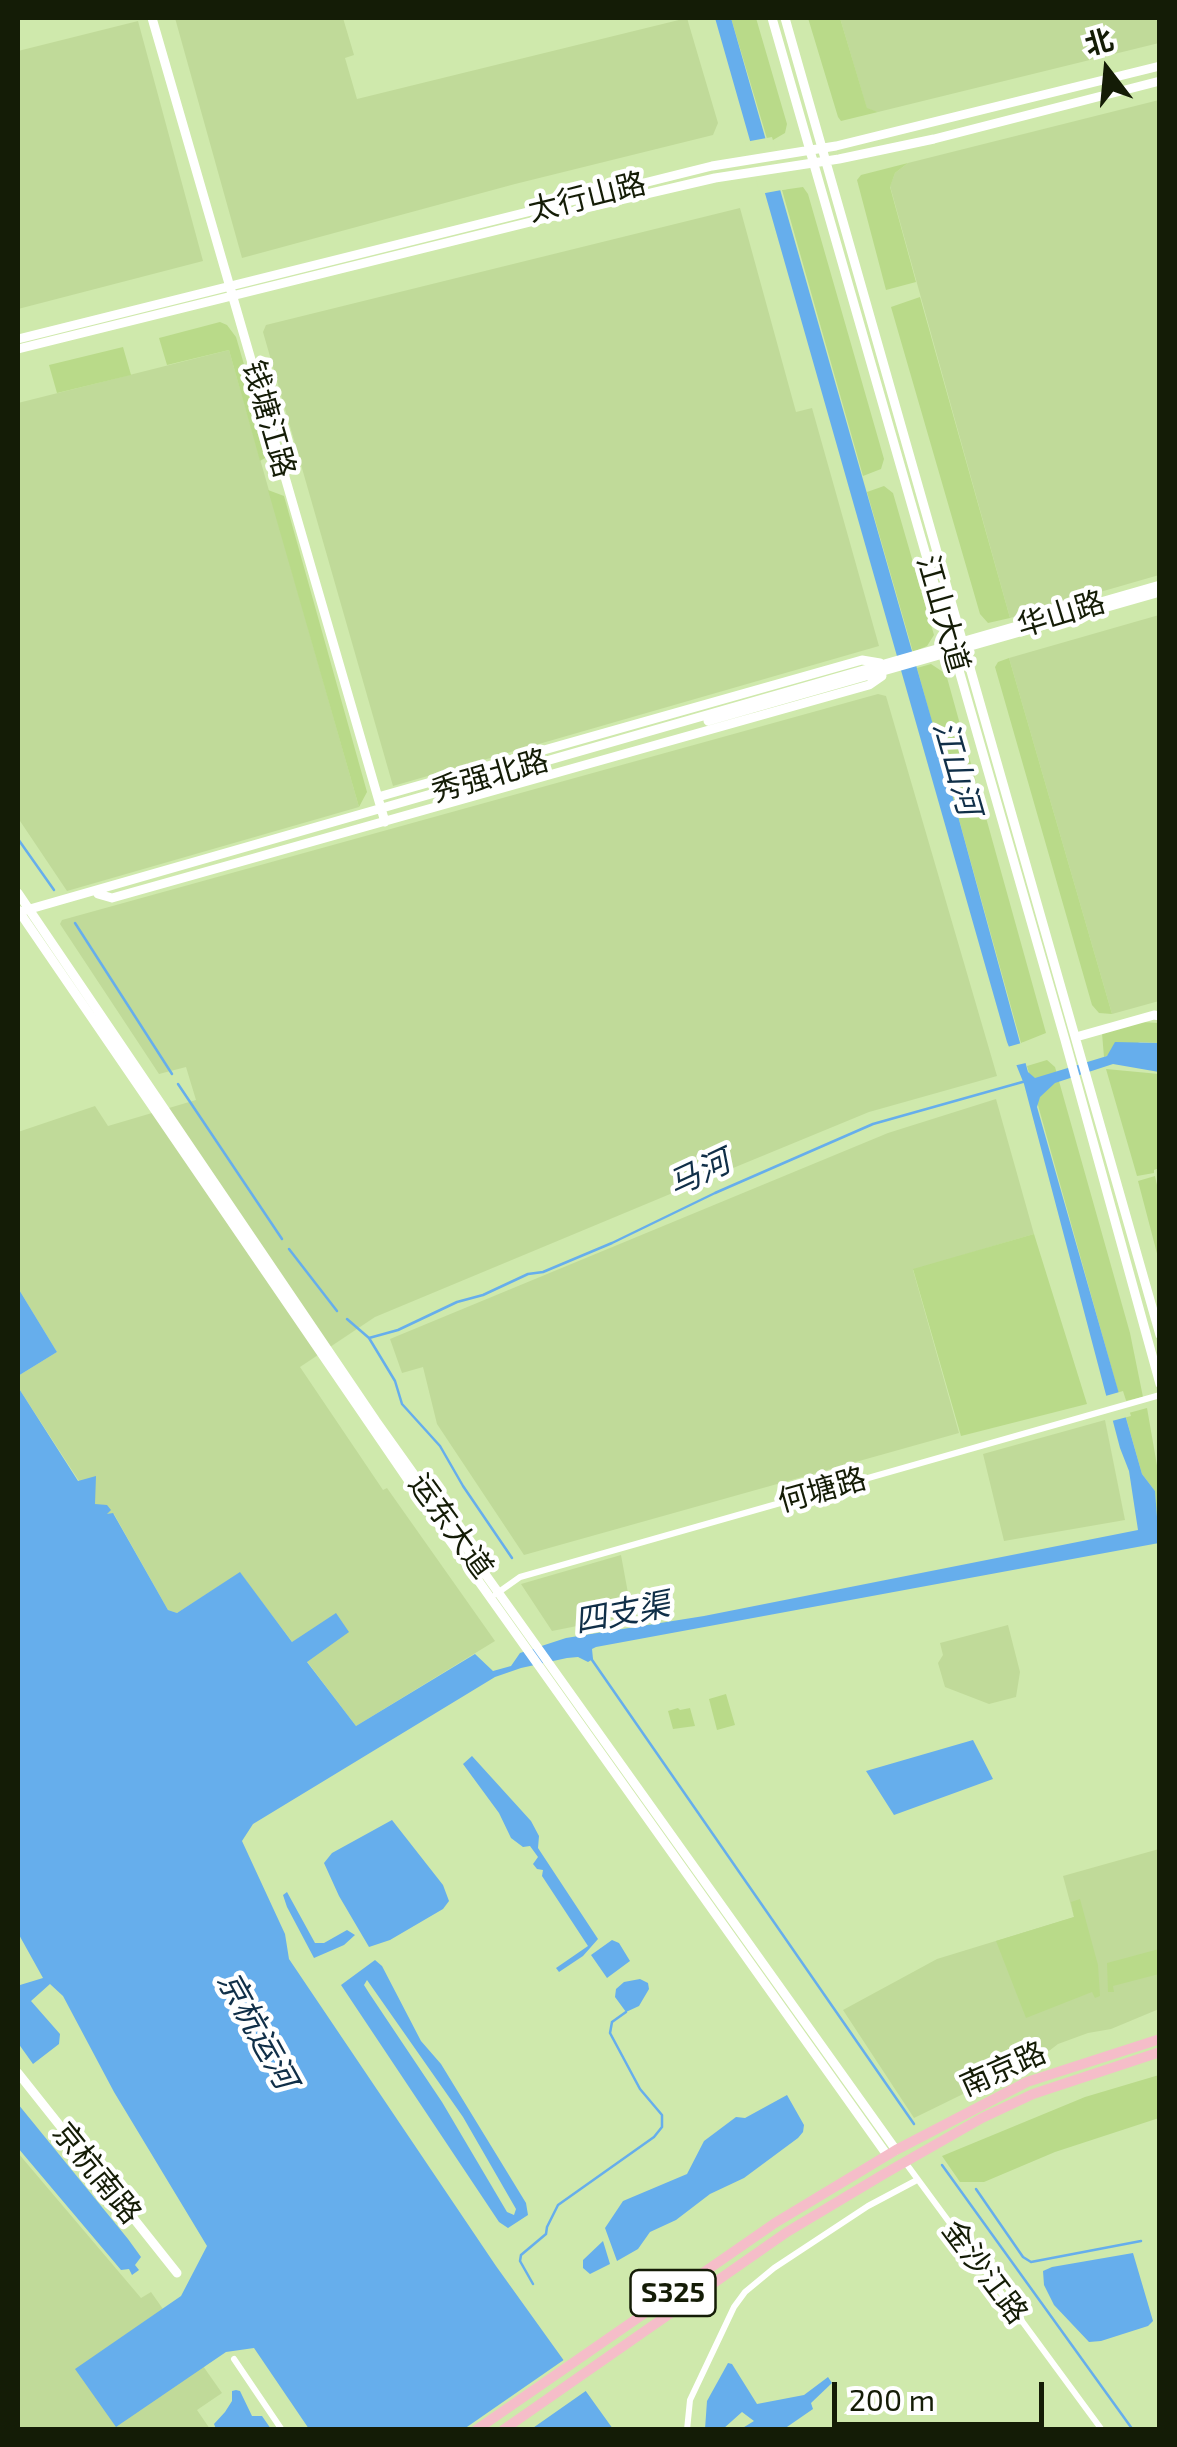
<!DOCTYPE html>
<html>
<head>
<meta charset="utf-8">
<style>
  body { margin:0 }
  #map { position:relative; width:1177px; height:2447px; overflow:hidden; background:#cfe9ac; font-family:"Exo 2","Noto Sans SC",sans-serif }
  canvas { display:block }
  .frame { position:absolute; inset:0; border:20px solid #141c06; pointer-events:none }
  .north { position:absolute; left:1057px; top:20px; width:100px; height:100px; -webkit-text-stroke:8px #fff; paint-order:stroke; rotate:344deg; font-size:28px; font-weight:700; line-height:40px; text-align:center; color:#141c06 }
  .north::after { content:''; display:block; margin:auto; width:35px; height:45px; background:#141c06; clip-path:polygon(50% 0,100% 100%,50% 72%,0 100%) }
  .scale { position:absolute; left:832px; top:2382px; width:212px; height:45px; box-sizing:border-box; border:5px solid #141c06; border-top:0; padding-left:12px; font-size:30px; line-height:35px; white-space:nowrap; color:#141c06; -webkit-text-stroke:8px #fff; paint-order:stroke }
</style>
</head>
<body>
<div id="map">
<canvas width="1177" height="2447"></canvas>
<div class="frame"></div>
<div class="north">北</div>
<div class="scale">200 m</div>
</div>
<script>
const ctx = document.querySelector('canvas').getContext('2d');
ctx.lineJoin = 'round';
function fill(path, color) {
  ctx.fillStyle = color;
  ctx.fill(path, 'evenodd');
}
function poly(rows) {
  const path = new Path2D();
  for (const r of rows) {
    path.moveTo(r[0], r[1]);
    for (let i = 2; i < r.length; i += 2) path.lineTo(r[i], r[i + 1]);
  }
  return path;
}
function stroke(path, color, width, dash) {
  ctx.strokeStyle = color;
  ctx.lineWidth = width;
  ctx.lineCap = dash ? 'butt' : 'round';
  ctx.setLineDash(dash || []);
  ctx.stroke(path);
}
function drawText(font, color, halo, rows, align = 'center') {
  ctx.font = font + ' "Exo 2","Noto Sans SC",sans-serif';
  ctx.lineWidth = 9;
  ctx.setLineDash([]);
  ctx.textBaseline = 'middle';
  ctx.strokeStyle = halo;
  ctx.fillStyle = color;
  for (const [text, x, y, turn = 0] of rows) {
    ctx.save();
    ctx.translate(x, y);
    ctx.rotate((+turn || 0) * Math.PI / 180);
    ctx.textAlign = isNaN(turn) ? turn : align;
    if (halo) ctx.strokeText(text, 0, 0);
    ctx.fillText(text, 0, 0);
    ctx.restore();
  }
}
const built = poly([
  [175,18,343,18,354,55,345,58,357,99,687,18,718,123,713,135,515,184,242,258],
  [840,18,1159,18,1159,43,878,112,867,109],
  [138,21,203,261,18,309,18,51],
  [1159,100,1159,575,1010,618,890,186,895,173,908,163],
  [740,208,796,412,812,408,879,646,393,786,263,332,266,325],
  [229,350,359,807,67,891,18,818,18,403],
  [1159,615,1159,1001,1112,1014,1009,658],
  [878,694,886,696,997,1076,869,1112,687,1187,375,1317,300,1367,383,1490,387,1488,495,1641,356,1726,240,1573,177,1613,168,1610,114,1514,109,1516,94,1504,18,1387,18,1376,57,1352,18,1288,18,1132,95,1106,108,1126,196,1100,186,1067,159,1074,60,924,62,920],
  [996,1099,1034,1234,913,1270,959,1433,524,1555,437,1424,423,1367,402,1373,390,1339,888,1133],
  [1105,1420,1125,1520,1004,1541,983,1454],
  [621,1555,632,1615,552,1631,521,1584],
  [1008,1625,1020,1672,1016,1697,989,1704,945,1687,938,1663,943,1655,940,1643],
  [1159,1849,1159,2009,1111,2029,1088,2033,1058,2044,1045,2054,914,2118,843,2010,937,1959,1074,1917,1063,1876],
  [18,2153,141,2298,151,2292,222,2393,197,2410,210,2429,18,2429]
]);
const green = poly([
  [731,18,756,18,787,124,785,133,773,140,768,142],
  [808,18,840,18,867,108,878,112,841,121,838,117],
  [908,163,895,173,890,187,916,282,886,290,857,180,861,175],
  [803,187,808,194,884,459,881,469,863,476,782,190],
  [920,297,1010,618,988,623,980,614,891,307],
  [220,322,227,325,236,337,259,416,270,455,260,461,229,350,167,365,159,338],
  [123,347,131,375,57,393,49,365],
  [884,486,893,493,934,635,927,646,913,652,867,492],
  [268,490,284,496,367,792,359,807],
  [1009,658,1112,1014,1099,1013,1092,1005,995,667,998,662],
  [931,664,946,674,1046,1033,1021,1043,917,668],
  [1141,1022,1159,1023,1159,1043,1140,1042,1104,1057,1102,1033],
  [1047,1060,1055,1067,1130,1333,1143,1397,1121,1402,1027,1066],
  [1106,1069,1159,1074,1159,1168,1154,1170,1154,1173,1137,1176],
  [1155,1176,1159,1194,1159,1261,1138,1181],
  [1034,1234,1087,1404,961,1436,913,1269],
  [1147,1408,1159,1477,1159,1523,1157,1523,1155,1491,1142,1474,1125,1414],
  [726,1694,735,1725,717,1730,709,1699],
  [678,1708,680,1710,690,1708,695,1726,673,1729,668,1711],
  [1080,1899,1098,1965,1100,1996,1095,1998,1092,1992,1026,2018,996,1941,1074,1917,1071,1902],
  [1159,1949,1159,1974,1113,1986,1114,1992,1108,1992,1107,1963],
  [1159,2075,1159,2118,1055,2152,984,2182,960,2182,942,2156,1085,2097]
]);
const water = poly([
  [715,18,731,18,932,721,1028,1072,1035,1078,1107,1056,1115,1042,1159,1043,1159,1072,1113,1064,1055,1083,1040,1097,1037,1107,1142,1474,1155,1491,1159,1543,596,1647,592,1649,593,1659,588,1662,578,1657,567,1658,521,1668,495,1677,253,1824,242,1841,285,1934,289,1959,496,2266,613,2429,309,2429,254,2348,226,2352,116,2427,75,2369,181,2296,207,2246,114,2092,63,1996,50,1984,31,2001,60,2034,59,2044,33,2064,18,2043,18,1981,20,1985,43,1978,18,1933,18,1387,78,1481,96,1476,95,1504,107,1505,111,1510,107,1514,113,1513,168,1610,177,1613,240,1572,292,1642,336,1613,349,1632,307,1662,356,1726,475,1654,493,1671,511,1666,520,1653,566,1638,704,1616,1138,1530,1129,1471,1120,1448,1024,1084,1007,1042],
  [18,1288,57,1352,18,1376],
  [973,1740,993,1779,894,1815,866,1771],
  [472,1756,531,1821,539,1836,538,1848,598,1939,583,1956,559,1972,556,1968,588,1946,542,1876,543,1870,537,1869,533,1864,538,1857,530,1846,523,1847,511,1838,499,1813,463,1764],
  [392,1820,443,1885,449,1901,443,1909,390,1940,369,1947,339,1896,324,1863,332,1853],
  [287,1892,315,1943,324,1943,347,1930,355,1935,344,1945,314,1958,287,1907,283,1895],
  [612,1940,619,1943,630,1961,607,1978,591,1955],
  [375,1960,382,1966,421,2041,441,2064,526,2203,528,2215,508,2228,499,2222,341,1985],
  [367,1980,463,2117,516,2209,514,2215,507,2212,442,2102,369,1993,364,1985],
  [640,1979,648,1983,649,1989,639,2006,626,2012,615,1997,616,1989,624,1982],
  [787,2095,804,2125,803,2132,798,2138,744,2178,710,2194,676,2220,650,2232,638,2249,617,2261,605,2228,623,2201,687,2174,704,2141,736,2117,745,2118],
  [18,2104,128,2239,141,2257,135,2265,139,2270,132,2275,129,2269,121,2270,18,2148],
  [603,2241,610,2264,590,2274,583,2268,583,2260],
  [1133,2253,1153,2321,1148,2326,1101,2341,1089,2342,1054,2305,1044,2285,1043,2271,1052,2267],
  [728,2363,732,2364,757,2404,804,2395,828,2377,832,2383,811,2403,813,2409,784,2429,741,2429,754,2421,742,2412,723,2429,705,2429,707,2401],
  [236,2390,240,2391,252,2416,262,2416,271,2429,216,2429,214,2424,225,2412,232,2401,232,2391]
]);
const pier = poly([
  [772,137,787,189,760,194,745,142],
  [1025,1042,1030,1062,1013,1066,1004,1048],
  [1123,1391,1131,1416,1108,1422,1102,1397],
  [568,2357,590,2388,530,2430,464,2429]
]);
const stream = poly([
  [18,839,54,890],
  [75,923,172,1074],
  [178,1084,282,1239],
  [289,1249,337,1311],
  [347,1319,369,1338,395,1381,402,1404,440,1446,463,1486,512,1558],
  [369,1338,398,1330,457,1302,483,1295,528,1274,543,1272,612,1243,715,1193,873,1124,1026,1081],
  [590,1657,914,2124],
  [942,2165,1133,2430],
  [976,2189,1023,2257,1031,2262,1141,2241],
  [533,2284,520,2261,521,2255,546,2234,547,2227,558,2205,654,2137,662,2127,662,2115,640,2089,610,2033,612,2022,626,2012]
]);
const street = poly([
  [496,1594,520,1577,1160,1395],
  [905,2162,1102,2430],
  [234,2359,282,2430],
  [687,2430,690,2400,734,2307,745,2292,774,2268,868,2206,917,2180]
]);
const secondary = poly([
  [152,18,385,822],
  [772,18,1065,1040,1160,1384],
  [785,18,1160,1335],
  [18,339,712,166,836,146,1160,66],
  [18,349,595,206,715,178,839,159,934,139,1160,81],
  [708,721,1160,592],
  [378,797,862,660,880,663],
  [18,893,376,1421,896,2150],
  [98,894,112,898,869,685,882,676],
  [18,910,445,1534,887,2155],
  [23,911,1160,585],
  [1076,1037,1154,1015,1160,1016],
  [18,2073,177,2273]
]);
const primary = poly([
  [476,2430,775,2223,896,2150,1027,2082,1160,2039],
  [503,2430,787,2232,884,2174,982,2118,1033,2094,1160,2052]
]);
const shields = [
  [673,2293,85]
];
const shieldNames = [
  ["S325",673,2293]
];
const streetNames = [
  ["太行山路",587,197,-14],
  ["钱塘江路",269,419,74],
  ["江山大道",943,614,74],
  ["华山路",1061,614,-17],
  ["秀强北路",490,776,-16],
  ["何塘路",822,1490,-16],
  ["运东大道",451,1526,54],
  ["南京路",1003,2069,-24],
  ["京杭南路",97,2173,51],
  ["金沙江路",985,2272,53]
];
const waterNames = [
  ["江山河",957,768,74],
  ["马河",699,1173,-25],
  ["四支渠",622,1613,-11],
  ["京杭运河",257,2030,61]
];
fill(built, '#c0da99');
fill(green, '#b9da89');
fill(water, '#66aeec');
fill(pier, '#cfe9ac');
stroke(stream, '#66aeec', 2.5);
stroke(street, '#fff', 6);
stroke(secondary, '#fff', 9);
stroke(primary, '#f5bdc9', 10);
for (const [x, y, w] of shields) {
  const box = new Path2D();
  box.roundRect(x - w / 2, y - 23, w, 46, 8);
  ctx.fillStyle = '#fff';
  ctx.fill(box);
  stroke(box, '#141c06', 2.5);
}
drawText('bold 28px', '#141c06', null, shieldNames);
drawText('30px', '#141c06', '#fff', streetNames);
drawText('italic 32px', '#102f48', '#fff', waterNames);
</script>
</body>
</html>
